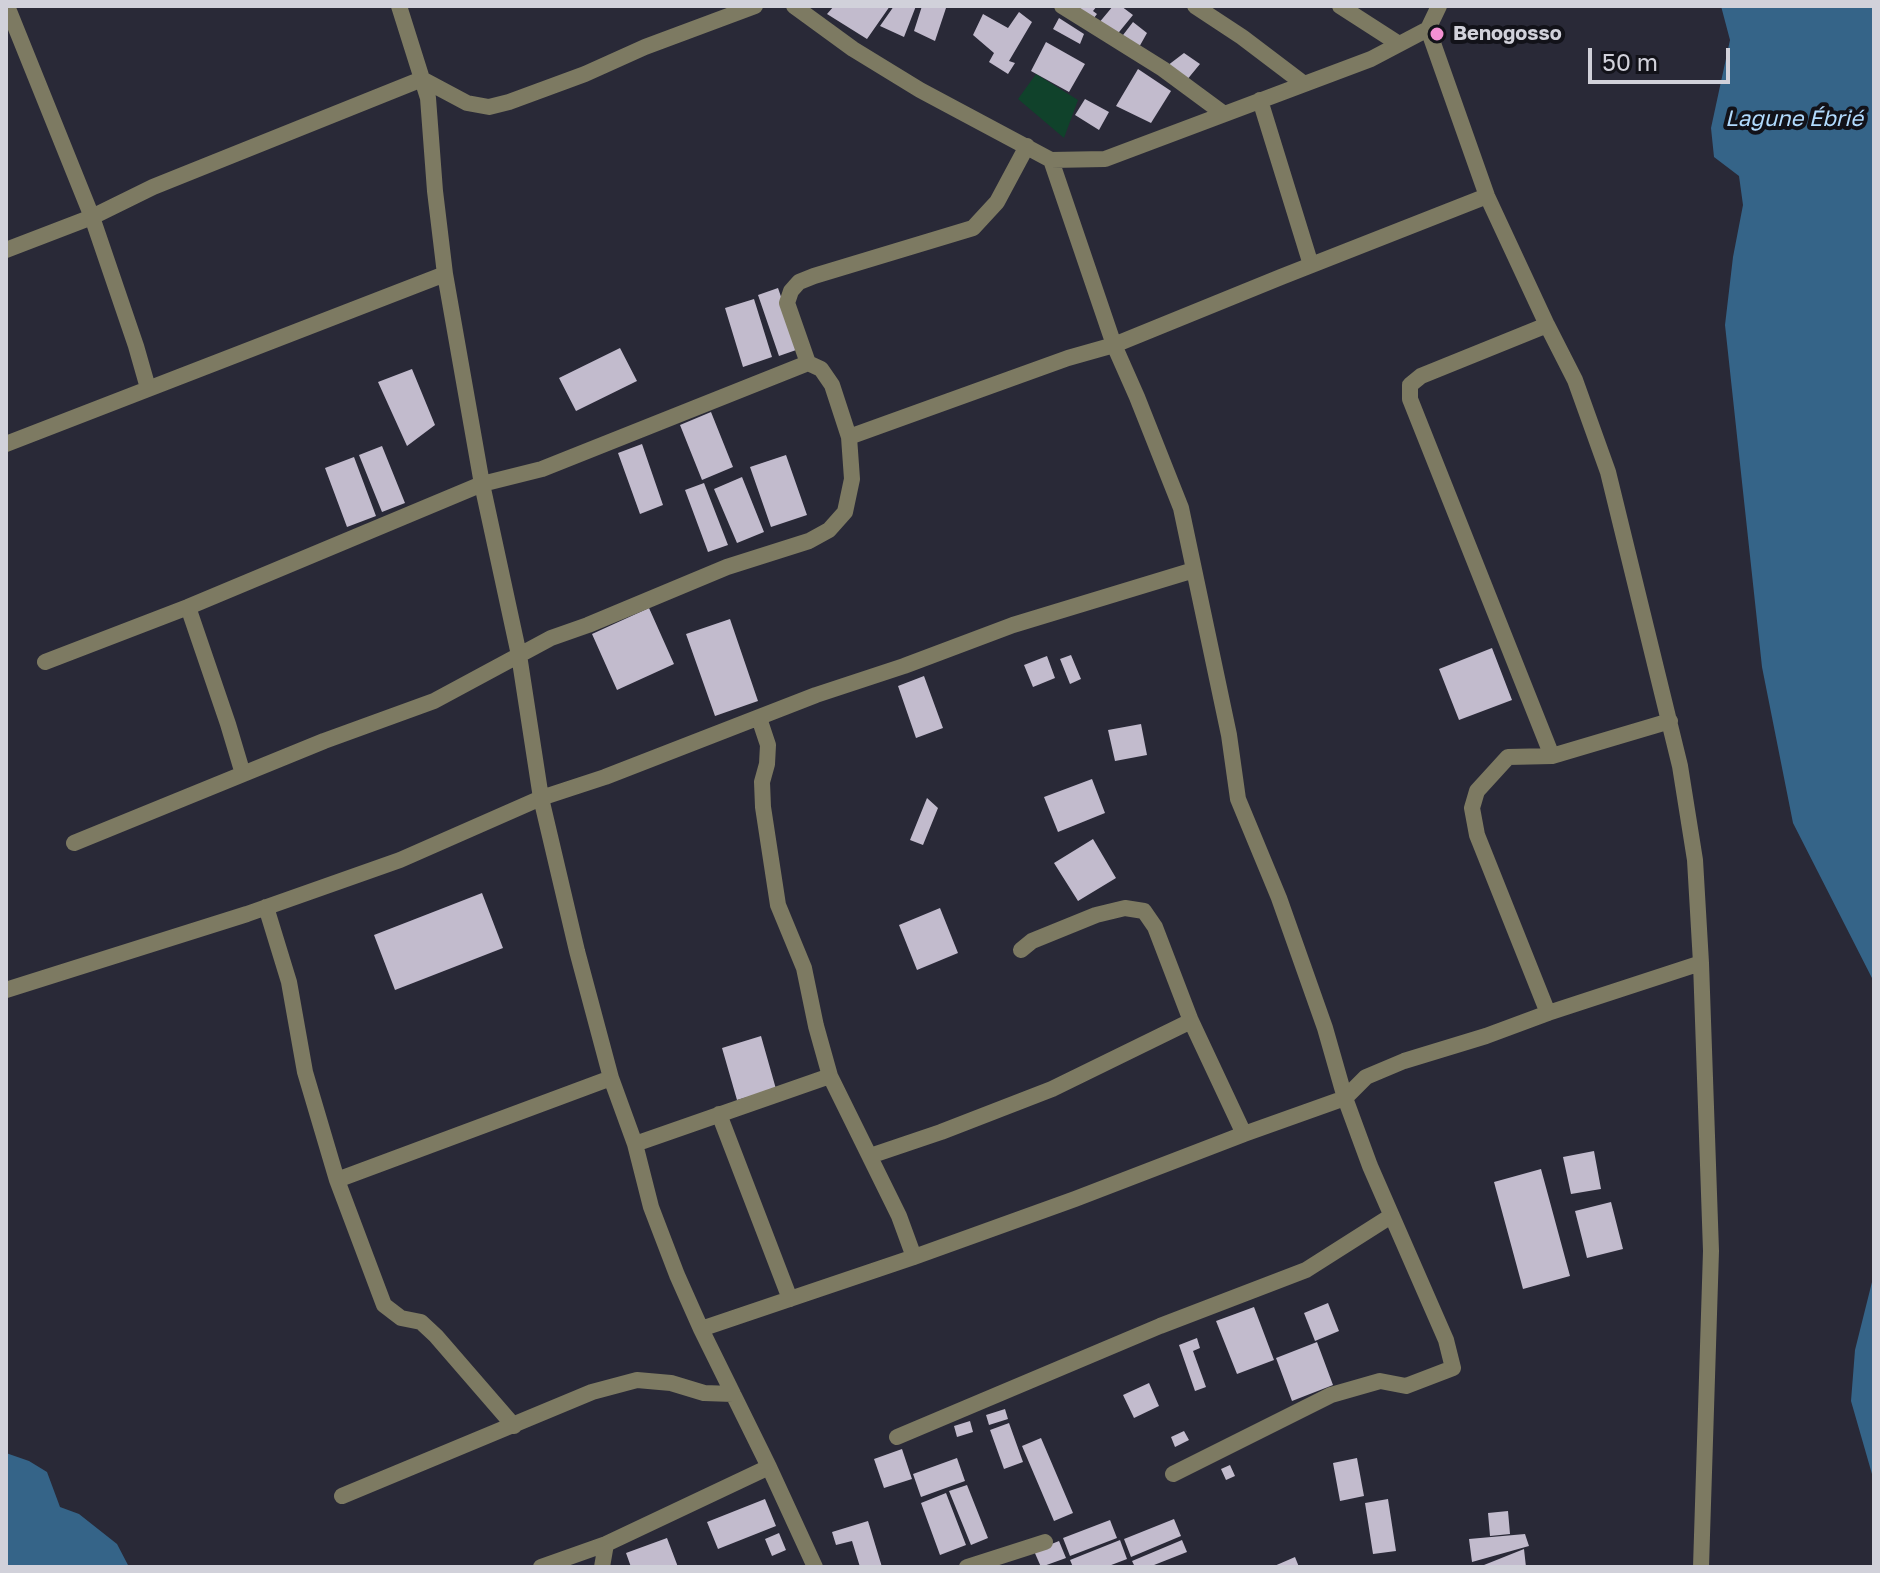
<!DOCTYPE html>
<html>
<head>
<meta charset="utf-8">
<style>
  body { margin:0 }
  #map { position:relative; width:1880px; height:1573px; overflow:hidden; background:#292937; font-family:"Golos Text",sans-serif }
  canvas { display:block }
  .frame { position:absolute; inset:0; border:8px solid #d1d1da; pointer-events:none }
  .scale { position:absolute; left:1588px; top:48px; width:142px; height:36px; box-sizing:border-box; border:4px solid #d1d1da; border-top:0; padding-left:10px; font-size:24px; line-height:28px; white-space:nowrap; color:#d1d1da; -webkit-text-stroke:6px #121219; paint-order:stroke }
</style>
</head>
<body>
<div id="map">
<canvas width="1880" height="1573"></canvas>
<div class="frame"></div>
<div class="scale">50 m</div>
</div>
<script>
const ctx = document.querySelector('canvas').getContext('2d');
ctx.lineJoin = 'round';
function fill(path, color) {
  ctx.fillStyle = color;
  ctx.fill(path, 'evenodd');
}
function poly(rows) {
  const path = new Path2D();
  for (const r of rows) {
    path.moveTo(r[0], r[1]);
    for (let i = 2; i < r.length; i += 2) path.lineTo(r[i], r[i + 1]);
  }
  return path;
}
function stroke(path, color, width, dash) {
  ctx.strokeStyle = color;
  ctx.lineWidth = width;
  ctx.lineCap = dash ? 'butt' : 'round';
  ctx.setLineDash(dash || []);
  ctx.stroke(path);
}
function drawText(font, color, halo, rows, align = 'center') {
  ctx.font = font + ' "Golos Text",sans-serif';
  ctx.lineWidth = 8;
  ctx.setLineDash([]);
  ctx.textBaseline = 'middle';
  ctx.strokeStyle = halo;
  ctx.fillStyle = color;
  for (const [text, x, y, turn = 0] of rows) {
    ctx.save();
    ctx.translate(x, y);
    ctx.rotate((+turn || 0) * Math.PI / 180);
    ctx.textAlign = isNaN(turn) ? turn : align;
    if (halo) ctx.strokeText(text, 0, 0);
    ctx.fillText(text, 0, 0);
    ctx.restore();
  }
}
const green = poly([
  [1036,74,1078,100,1064,138,1018,99]
]);
const water = poly([
  [1721,6,1874,6,1874,982,1793,823,1762,667,1725,325,1733,257,1743,205,1739,176,1714,157,1711,128,1730,40],
  [1874,1274,1874,1481,1851,1401,1855,1350],
  [6,1453,29,1461,47,1472,60,1507,79,1514,117,1544,129,1567,6,1567]
]);
const building = poly([
  [834,6,890,6,867,39,827,14],
  [894,6,916,6,904,37,880,26],
  [922,6,946,8,935,41,914,31],
  [1069,6,1097,6,1093,11,1097,14,1090,23],
  [1113,6,1121,6,1133,15,1115,37,1098,24],
  [1019,12,1032,22,1009,61,1015,63,1008,74,989,62,994,53,973,35,983,14,1008,28],
  [1059,18,1084,34,1080,44,1053,29],
  [1133,22,1147,33,1138,49,1120,39],
  [1046,42,1085,64,1069,92,1031,71],
  [1184,53,1200,64,1186,81,1163,69],
  [1138,69,1171,91,1151,123,1116,106],
  [1085,99,1109,112,1099,130,1075,115],
  [778,288,799,349,779,356,758,295],
  [754,299,772,357,743,367,725,308],
  [620,348,637,381,576,411,559,378],
  [412,369,435,425,407,446,378,382],
  [711,412,733,467,702,480,680,425],
  [642,444,663,505,640,514,618,453],
  [382,446,405,503,382,512,359,455],
  [786,455,807,515,771,527,750,467],
  [354,457,376,516,347,527,325,468],
  [742,477,764,532,737,543,714,489],
  [704,483,728,545,708,552,685,490],
  [649,608,674,664,617,690,592,634],
  [730,619,758,701,715,716,686,634],
  [1492,648,1512,700,1459,720,1439,669],
  [1071,655,1081,679,1070,684,1060,659],
  [1047,656,1055,678,1033,687,1024,665],
  [924,676,943,728,916,738,898,686],
  [1141,724,1147,755,1115,761,1108,730],
  [1092,779,1105,813,1058,832,1044,797],
  [927,798,938,808,923,845,910,840],
  [1093,839,1116,878,1078,901,1054,863],
  [482,893,503,948,395,990,374,935],
  [940,908,958,953,917,970,899,925],
  [761,1036,776,1089,737,1100,722,1048],
  [1594,1151,1601,1189,1571,1194,1563,1157],
  [1541,1169,1570,1276,1523,1289,1494,1182],
  [1611,1202,1623,1249,1587,1258,1575,1211],
  [1328,1303,1339,1331,1315,1341,1304,1313],
  [1254,1307,1274,1360,1237,1374,1216,1321],
  [1197,1338,1200,1348,1193,1351,1206,1387,1195,1391,1179,1345],
  [1317,1342,1333,1385,1292,1401,1276,1358],
  [1149,1383,1159,1406,1134,1418,1123,1395],
  [1005,1409,1008,1419,989,1425,986,1415],
  [970,1421,973,1432,957,1437,954,1426],
  [1009,1423,1023,1462,1004,1469,990,1430],
  [1184,1431,1189,1440,1175,1447,1171,1437],
  [1041,1438,1073,1513,1054,1521,1022,1446],
  [902,1449,912,1479,884,1488,874,1459],
  [957,1458,965,1481,921,1497,913,1474],
  [1357,1458,1364,1496,1340,1501,1333,1463],
  [1230,1465,1235,1476,1226,1480,1221,1469],
  [967,1485,988,1538,971,1545,949,1491],
  [946,1493,966,1545,940,1555,921,1503],
  [765,1499,776,1526,718,1549,707,1522],
  [1388,1499,1396,1551,1373,1554,1365,1503],
  [1508,1511,1510,1534,1490,1536,1488,1513],
  [1174,1519,1181,1536,1131,1557,1124,1539],
  [1110,1520,1117,1538,1070,1556,1063,1538],
  [868,1521,882,1567,860,1567,852,1541,836,1545,832,1532],
  [779,1533,786,1550,772,1556,765,1539],
  [1525,1534,1529,1546,1472,1562,1469,1539],
  [667,1538,678,1567,631,1567,626,1553],
  [1120,1540,1127,1559,1106,1567,1073,1567,1070,1560],
  [1182,1540,1187,1552,1149,1567,1135,1567,1132,1561],
  [1059,1541,1066,1558,1041,1567,1034,1551],
  [1524,1549,1526,1567,1479,1567],
  [1295,1557,1299,1567,1272,1567]
]);
const minor = poly([
  [7,6,92,217,136,346,148,388],
  [399,6,428,98,435,191,445,274,482,484,519,655,541,798,577,951,611,1078,635,1144,651,1207,677,1275,701,1329,769,1467,815,1567],
  [794,6,853,49,920,90,1051,160,1105,159,1371,59,1428,29,1439,6],
  [1062,6,1163,69,1224,114],
  [1195,6,1242,37,1304,84],
  [1340,6,1399,44],
  [1428,29,1487,196,1547,325,1575,380,1608,472,1680,766,1695,860,1701,963,1711,1251,1701,1567],
  [422,79,467,103,489,107,509,102,585,74,645,47,755,6],
  [1260,100,1311,265],
  [1051,160,1114,345,1137,397,1181,508,1229,735,1238,799,1279,898,1325,1028,1345,1098,1370,1166,1446,1340,1453,1368,1406,1386,1380,1381,1331,1395,1173,1474],
  [6,250,92,217,153,187,422,79],
  [1547,325,1421,376,1410,385,1410,399,1552,756],
  [849,437,1068,358,1114,345,1281,277,1487,196],
  [6,444,445,274],
  [188,607,228,724,243,774],
  [45,662,188,607,482,484,542,469,808,363],
  [759,718,768,745,767,764,762,782,763,807,778,905,804,968,816,1026,830,1076,899,1216,914,1257],
  [74,843,324,741,434,701,551,638,588,625,727,567,809,541,829,530,845,512,852,479,849,437,832,385,821,369,808,363,787,303,791,291,799,282,814,276,973,228,997,202,1027,146],
  [266,907,289,982,305,1072,337,1180,384,1305,401,1318,421,1322,436,1336,514,1426],
  [1021,950,1032,941,1096,915,1125,908,1144,911,1155,927,1191,1021,1244,1134],
  [6,990,247,914,400,860,541,798,605,777,816,695,904,666,1013,625,1194,570],
  [1548,1013,1477,835,1472,808,1477,791,1508,757,1552,756,1670,721],
  [719,1114,790,1299],
  [635,1144,830,1076],
  [870,1156,941,1132,1052,1089,1191,1021],
  [337,1180,611,1078],
  [701,1329,914,1257,1075,1199,1244,1134,1345,1098,1366,1077,1404,1061,1486,1036,1548,1013,1701,963],
  [897,1437,1160,1326,1306,1270,1391,1216],
  [342,1496,592,1392,637,1380,671,1383,704,1393,733,1394],
  [541,1567,606,1544,769,1467],
  [602,1567,606,1544],
  [967,1567,1045,1542]
]);
const markers = [
  [1437,34,8,"#f491d3"]
];
const poiNames = [
  ["Benogosso",1453,34]
];
const waterNames = [
  ["Lagune Ébrié",1794,119]
];
fill(green, '#10422b');
fill(water, '#356488');
fill(building, '#c2bbcd');
stroke(minor, '#7d7a62', 16);
for (const [x, y, r, color] of markers) {
  const dot = new Path2D();
  dot.arc(x, y, r, 0, 2 * Math.PI);
  ctx.fillStyle = color;
  ctx.fill(dot);
  stroke(dot, '#121219', 3);
}
drawText('bold 20px', '#d1d1da', '#121219', poiNames, 'left');
drawText('italic 22px', '#b2dbfe', '#121219', waterNames);
</script>
</body>
</html>
